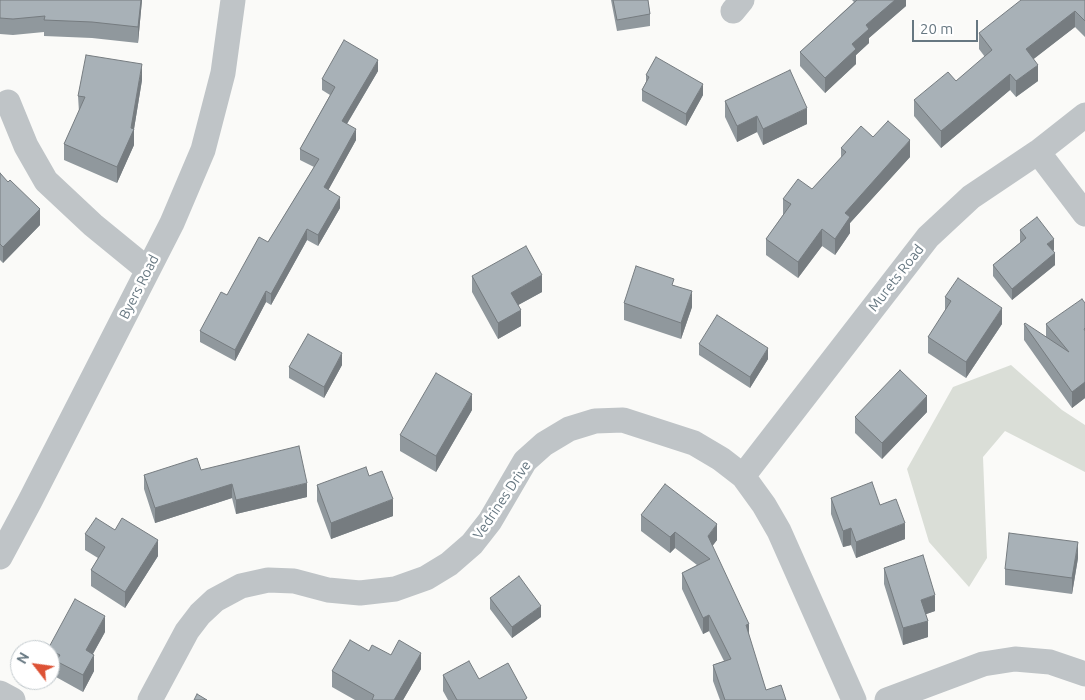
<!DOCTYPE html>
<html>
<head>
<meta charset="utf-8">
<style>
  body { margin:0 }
  #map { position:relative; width:1085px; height:700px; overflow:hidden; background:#fafaf8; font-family:Ubuntu,sans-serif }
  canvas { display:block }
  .north { position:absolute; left:10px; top:640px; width:50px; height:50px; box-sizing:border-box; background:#fff; border:1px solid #c2c9cd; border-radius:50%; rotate:300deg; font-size:14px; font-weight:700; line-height:20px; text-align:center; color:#667781 }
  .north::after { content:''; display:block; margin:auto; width:18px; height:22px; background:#dd5235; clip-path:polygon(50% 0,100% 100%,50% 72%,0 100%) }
  .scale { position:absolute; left:912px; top:20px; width:66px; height:22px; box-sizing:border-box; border:2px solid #667781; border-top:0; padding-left:6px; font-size:15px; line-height:18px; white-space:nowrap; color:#667781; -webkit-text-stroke:4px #fff; paint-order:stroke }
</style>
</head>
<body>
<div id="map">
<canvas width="1085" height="700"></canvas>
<div class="north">N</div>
<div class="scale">20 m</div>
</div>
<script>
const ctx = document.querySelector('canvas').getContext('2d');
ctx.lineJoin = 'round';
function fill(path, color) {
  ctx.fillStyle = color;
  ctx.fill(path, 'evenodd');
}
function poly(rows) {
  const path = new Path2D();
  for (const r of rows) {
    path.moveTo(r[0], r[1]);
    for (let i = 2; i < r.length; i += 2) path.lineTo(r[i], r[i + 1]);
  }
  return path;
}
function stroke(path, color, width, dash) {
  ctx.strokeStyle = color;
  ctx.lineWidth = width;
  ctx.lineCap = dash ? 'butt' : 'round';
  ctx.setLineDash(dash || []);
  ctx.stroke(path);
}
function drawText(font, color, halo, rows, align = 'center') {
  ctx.font = font + ' Ubuntu,sans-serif';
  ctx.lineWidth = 5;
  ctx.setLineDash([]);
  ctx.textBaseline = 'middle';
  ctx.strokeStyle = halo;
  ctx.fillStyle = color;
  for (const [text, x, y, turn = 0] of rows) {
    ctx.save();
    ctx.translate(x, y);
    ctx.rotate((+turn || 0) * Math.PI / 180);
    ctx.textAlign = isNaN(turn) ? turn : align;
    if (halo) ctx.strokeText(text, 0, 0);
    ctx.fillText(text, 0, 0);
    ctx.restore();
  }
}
const green = poly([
  [1011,365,1062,410,1085,425,1085,472,1005,431,983,457,987,558,969,587,929,542,907,469,953,387]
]);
const minor = poly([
  [733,11,742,0],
  [8,102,26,146,46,181,93,225,148,270],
  [1038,152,1085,214],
  [743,476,928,237,971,197,1038,152,1085,115],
  [0,557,30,501,172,223,203,150,223,73,233,0],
  [0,693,13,700],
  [150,700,187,631,200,614,215,600,241,586,268,580,294,581,328,590,360,593,395,589,426,578,449,564,472,544,490,521,525,461,544,444,569,429,595,421,623,420,694,443,721,459,743,476,764,505,779,531,854,700],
  [887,700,983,664,1015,659,1050,662,1085,674]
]);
const wall = poly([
  [0,0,142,0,138,43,92,38,44,36,44,32,13,35,0,34],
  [611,0,648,0,650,14,650,26,617,31],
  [852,0,906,0,906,6,869,38,869,43,856,55,856,64,825,93,800,66,800,52,854,2],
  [1085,0,1085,37,1075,27,1033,59,1038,81,1016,97,1010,90,941,148,914,116,914,100,956,81,985,57,979,49,979,33],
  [378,71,347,124,356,140,328,190,340,208,318,246,307,240,271,305,266,302,235,361,200,342,200,331,268,242,314,167,300,160,300,149,330,95,322,90,322,79],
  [646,75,703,95,686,126,642,101,642,90,646,82],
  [142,80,134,129,134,145,117,183,64,160,64,144,79,112,78,96],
  [725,101,807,124,763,145,757,132,737,142,725,117],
  [873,137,910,157,850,223,850,233,835,255,822,246,798,278,766,255,766,239,783,215,783,199,812,189,841,158,841,148],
  [0,173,40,225,3,263,0,260],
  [1020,230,1054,250,1053,251,1055,265,1012,300,993,276,993,265,1021,242,1020,242],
  [472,276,542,292,518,305,521,326,498,339,472,292],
  [674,285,692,307,681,339,624,320,624,303],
  [945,297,1002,324,966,378,928,353,928,337,945,311],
  [1085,303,1085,398,1072,408,1024,340,1024,324,1046,337,1046,324],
  [699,344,768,359,750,388,699,355],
  [342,365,324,398,289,378,289,367],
  [472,410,436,472,400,451,400,435],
  [927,412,882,459,855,433,855,417],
  [201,470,307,497,236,514,232,498,155,523,144,489,144,475],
  [369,476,393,516,331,539,317,501,317,485],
  [831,498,880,505,905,539,856,558,851,545,843,547,831,514],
  [641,515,717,540,712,546,749,637,766,690,786,700,720,700,713,681,713,665,724,661,709,631,703,634,682,589,682,573,697,565,675,548,670,553,641,531],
  [115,530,158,556,125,608,91,586,91,570,98,558,85,550,85,534],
  [1078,558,1072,594,1005,585,1005,569],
  [884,568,935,611,926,614,928,637,903,645,884,584],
  [490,598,541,617,512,638,490,609],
  [105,632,93,654,94,671,83,692,56,677,56,669,50,666,50,650,48,650,48,649],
  [369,651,391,655,421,669,403,700,355,700,332,687,332,671],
  [443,675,479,679,527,700,448,700,443,691]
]);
const shadedWall = poly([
  [141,0,142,0,138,43,138,27],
  [895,0,906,0,906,6,869,38,869,43,856,55,856,64,825,93,825,78,866,25],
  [1075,11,1075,27,1026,65,1026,49],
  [378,60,378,71,342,132,342,121],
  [142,64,142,80,134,129,134,145,117,183,117,167,131,128],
  [1038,65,1038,81,1016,97,1016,81],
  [1010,74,1010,90,941,148,941,131],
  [703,84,703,95,686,126,686,114],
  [807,108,807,124,763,145,763,129],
  [757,116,757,132,737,142,737,126],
  [356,129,356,140,324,198,324,187],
  [910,140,910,157,850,223,850,233,835,255,835,239,845,213],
  [340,197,340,208,318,246,318,235],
  [40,209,40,225,3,263,3,247],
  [307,229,307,240,271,305,271,294],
  [822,229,822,246,798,278,798,262],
  [1054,239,1054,250,1047,255,1047,244],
  [1055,253,1055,265,1012,300,1012,289],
  [542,275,542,292,511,309,511,293],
  [266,291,266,302,235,361,235,350],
  [692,291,692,307,681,339,681,323],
  [1002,308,1002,324,966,378,966,362],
  [521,310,521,326,498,339,498,323],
  [768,348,768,359,750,388,750,377],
  [342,353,342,365,324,398,324,387],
  [1085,382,1085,398,1072,408,1072,392],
  [472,394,472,410,436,472,436,456],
  [927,396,927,412,882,459,882,443],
  [307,483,307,497,236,514,236,500],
  [232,484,232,498,155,523,155,508],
  [393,499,393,516,331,539,331,523],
  [905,523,905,539,856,558,856,542],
  [717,524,717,540,708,552,708,536],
  [851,528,851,545,843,547,843,531],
  [675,532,675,548,670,553,670,537],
  [158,540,158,556,125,608,125,592],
  [1078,542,1078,558,1072,594,1072,578],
  [935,595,935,611,921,616,921,600],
  [541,606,541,617,512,638,512,627],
  [709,615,709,631,703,634,703,618],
  [105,616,105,632,86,666,86,650],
  [928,621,928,637,903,645,903,628],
  [749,624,749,640,746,625],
  [421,653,421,669,403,700,394,700],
  [94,655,94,671,83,692,83,675]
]);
const building = poly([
  [0,0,141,0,138,27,92,22,44,20,45,16,13,19,0,18,0,0],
  [613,0,648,0,650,14,617,20,613,0],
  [857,0,895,0,866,25,869,29,852,44,856,49,825,78,800,52,857,0],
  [1021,0,1085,0,1085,21,1075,11,1026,49,1038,65,1016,81,1010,74,941,131,914,100,948,72,956,81,992,50,979,33,1021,0],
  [344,40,378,60,342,121,356,129,324,187,340,197,318,235,307,229,271,294,266,291,235,350,200,331,221,292,227,295,259,237,268,242,319,159,300,149,335,87,322,79,344,40],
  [86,55,142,64,131,128,134,129,117,167,64,144,85,97,78,96,86,55],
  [656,57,703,84,686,114,642,90,649,77,646,75,656,57],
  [790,70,807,108,763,129,757,116,737,126,725,101,790,70],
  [888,121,910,140,845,213,850,217,835,239,822,229,798,262,766,239,791,204,783,199,798,179,812,189,846,152,841,148,861,126,873,137,888,121],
  [0,173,8,182,10,180,40,209,3,247,0,244,0,173],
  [1037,217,1054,239,1047,244,1055,253,1012,289,993,265,1026,238,1020,230,1037,217],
  [526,246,542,275,511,293,521,310,498,323,472,276,526,246],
  [636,266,674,279,672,285,692,291,681,323,624,303,636,266],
  [958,278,1002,308,966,362,928,337,951,301,945,297,958,278],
  [1082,299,1085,303,1085,328,1084,329,1085,331,1085,382,1072,392,1024,324,1025,323,1069,352,1046,324,1082,299],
  [717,315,768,348,750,377,699,344,717,315],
  [308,334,342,353,324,387,289,367,308,334],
  [900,370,927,396,882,443,855,417,900,370],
  [436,373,472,394,436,456,400,435,436,373],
  [299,446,307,483,236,500,232,484,155,508,144,475,197,458,201,470,299,446],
  [366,467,369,476,382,471,393,499,331,523,317,485,366,467],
  [872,482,880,505,896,499,905,523,856,542,851,528,843,531,831,498,872,482],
  [665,484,717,524,708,536,749,624,746,625,766,690,781,685,786,700,725,700,713,665,731,659,709,615,703,618,682,573,710,559,675,532,670,537,641,515,665,484],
  [96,518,115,530,122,518,158,540,125,592,91,570,105,547,85,534,96,518],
  [1009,533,1078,542,1072,578,1005,569,1009,533],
  [923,555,935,595,921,600,928,621,903,628,884,568,923,555],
  [519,576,541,606,512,627,490,598,519,576],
  [75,599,105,616,86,650,94,655,83,675,56,661,60,655,48,649,75,599],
  [350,640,369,651,372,645,391,655,399,640,421,653,394,700,372,700,374,695,332,671,350,640],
  [469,661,479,679,508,663,527,698,524,700,457,700,443,675,469,661],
  [197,694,207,700,194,700,197,694]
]);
const streetNames = [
  ["Murets Road",896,278,-52],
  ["Byers Road",139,287,-63],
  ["Vedrines Drive",502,500,-56]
];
fill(green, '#daded7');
stroke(minor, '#bfc4c7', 25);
fill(wall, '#90989d');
fill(shadedWall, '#767c80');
fill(building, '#a8b1b7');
stroke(building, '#767c80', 1);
drawText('14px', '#667781', '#fff', streetNames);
</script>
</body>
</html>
